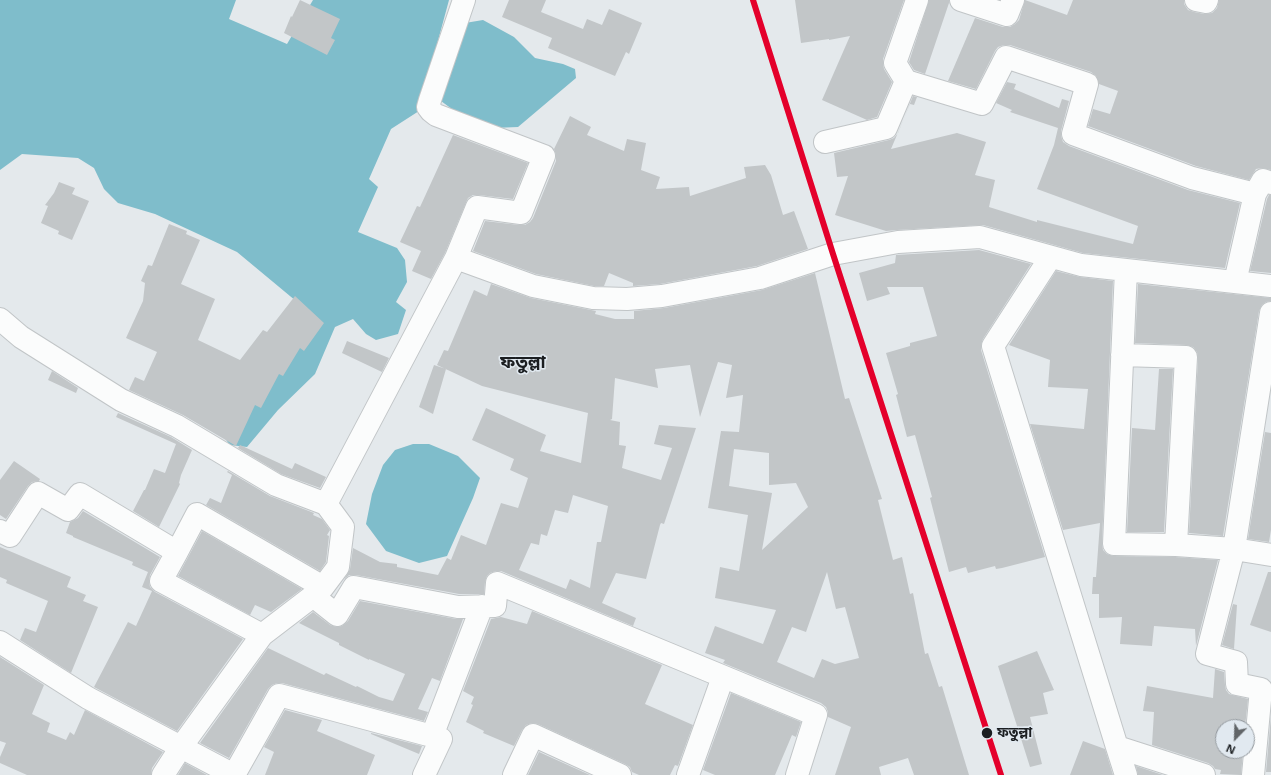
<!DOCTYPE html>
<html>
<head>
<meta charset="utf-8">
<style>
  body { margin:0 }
  #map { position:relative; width:1271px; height:775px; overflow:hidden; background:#e4e9ec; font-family:"Open Sans",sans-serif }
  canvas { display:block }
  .north { position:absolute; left:1215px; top:719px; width:40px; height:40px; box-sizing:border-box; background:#e1e9f0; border:1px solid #92989d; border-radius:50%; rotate:203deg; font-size:11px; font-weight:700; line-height:16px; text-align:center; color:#1b1e21 }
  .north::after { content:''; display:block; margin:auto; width:14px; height:18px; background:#616568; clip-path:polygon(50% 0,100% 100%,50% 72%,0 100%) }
</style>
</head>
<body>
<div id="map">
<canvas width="1271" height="775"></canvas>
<div class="north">N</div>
</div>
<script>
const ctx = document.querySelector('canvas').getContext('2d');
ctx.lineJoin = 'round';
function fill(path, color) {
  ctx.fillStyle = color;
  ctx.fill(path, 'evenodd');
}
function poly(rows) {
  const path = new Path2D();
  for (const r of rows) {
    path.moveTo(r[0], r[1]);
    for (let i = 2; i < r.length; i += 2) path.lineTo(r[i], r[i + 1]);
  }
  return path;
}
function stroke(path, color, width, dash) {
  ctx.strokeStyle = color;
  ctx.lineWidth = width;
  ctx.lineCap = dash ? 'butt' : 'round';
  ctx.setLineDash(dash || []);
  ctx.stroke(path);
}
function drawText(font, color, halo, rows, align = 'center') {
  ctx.font = font + ' "Open Sans","Noto Sans Bengali",sans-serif';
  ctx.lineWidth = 3;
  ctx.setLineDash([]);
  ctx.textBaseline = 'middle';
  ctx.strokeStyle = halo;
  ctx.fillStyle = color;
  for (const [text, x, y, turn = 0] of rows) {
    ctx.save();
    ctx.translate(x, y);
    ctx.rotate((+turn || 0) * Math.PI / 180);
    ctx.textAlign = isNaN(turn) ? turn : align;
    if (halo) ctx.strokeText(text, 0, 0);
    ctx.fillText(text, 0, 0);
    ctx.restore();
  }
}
const water = poly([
  [0,0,236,0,229,19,287,44,313,0,449,0,419,111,391,129,369,179,378,187,358,232,397,248,405,260,407,282,396,302,406,310,398,334,376,340,366,334,353,319,335,327,315,374,278,410,247,447,230,445,221,433,302,306,237,252,155,214,118,203,104,189,94,168,78,158,22,154,0,170],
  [483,20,514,37,535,58,563,64,575,69,576,78,518,127,493,128,460,115,441,101,465,23],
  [413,444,429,444,458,456,480,478,473,498,447,556,419,563,386,551,366,524,372,494,383,465,395,450]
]);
const building = poly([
  [300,0,340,19,331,38,335,40,327,55,284,33,291,16,292,17],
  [509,0,546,0,541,12,583,29,587,19,602,25,609,9,642,23,629,54,626,52,615,76,548,48,552,38,502,17],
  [795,0,904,0,883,59,883,64,884,69,892,82,877,117,867,120,822,100,850,36,829,40,829,39,801,43],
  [929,0,949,0,949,3,925,74,914,70,909,62],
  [1025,0,1067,15,1073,0,1184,0,1184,4,1188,10,1194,12,1204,14,1212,13,1217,8,1219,0,1271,0,1271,170,1262,168,1256,169,1249,180,1196,166,1088,126,1093,109,1110,114,1118,91,1099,84,1096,76,1091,72,1010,45,1004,45,998,47,995,51,976,89,948,81,975,18,1003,27,1010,27,1015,24,1019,20],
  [1007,82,1016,84,1014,89,1059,108,1062,99,1069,101,1061,131,1061,136,1063,142,1069,146,1188,190,1240,203,1225,268,1083,253,983,225,897,230,886,231,835,215,848,176,837,177,834,153,889,140,894,138,898,133,913,96,917,97,914,105,910,104,891,149,957,133,986,142,975,175,995,180,989,207,1037,222,1037,220,1133,244,1138,226,1037,189,1054,145,1058,128,1010,112,1012,110,996,103],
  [570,116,591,127,587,135,624,151,627,139,646,143,641,170,660,177,656,189,689,187,690,196,746,178,744,167,765,165,771,175,783,215,794,211,808,249,757,266,660,284,633,286,633,283,609,273,604,286,594,286,536,274,473,251,485,221,519,225,525,225,530,222,533,218,556,161,556,155,554,149],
  [453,135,528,163,513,199,479,195,473,195,468,198,445,253,431,279,412,271,421,251,400,242,417,206,420,207],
  [59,182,75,188,72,194,89,201,72,240,58,234,59,231,41,223,48,206,45,205,54,193],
  [1269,195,1271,195,1271,273,1250,271,1267,199],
  [169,224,187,231,186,234,200,240,181,284,215,299,198,340,240,360,263,330,267,332,295,296,324,323,304,351,300,348,283,376,279,374,261,408,255,405,236,446,183,415,129,390,135,377,144,381,157,352,126,338,143,301,145,283,141,281,148,265,152,266],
  [979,250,1031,264,983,339,981,345,981,350,1045,557,1002,568,996,569,995,566,968,573,966,567,949,572,930,498,932,497,915,435,907,437,896,395,898,394,886,353,910,346,910,343,937,336,923,287,887,287,890,294,867,301,859,273,895,263,896,255],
  [1056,271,1080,277,1113,281,1102,543,1103,550,1107,554,1114,556,1175,557,1218,560,1196,646,1195,629,1154,626,1152,646,1120,644,1122,617,1099,618,1099,594,1092,594,1093,577,1096,577,1100,523,1063,530,1030,424,1084,429,1088,389,1048,387,1050,360,1009,345],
  [815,273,845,399,849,398,882,499,878,500,893,560,902,557,910,594,913,593,925,654,928,653,939,687,942,686,969,775,914,775,908,758,879,767,881,775,835,775,851,727,828,717,828,712,826,707,821,703,723,663,725,660,705,653,715,626,763,644,776,610,715,598,720,567,739,571,748,515,708,508,721,431,739,432,743,395,726,398,732,365,718,362,700,417,690,365,655,369,658,388,615,378,612,419,610,420,620,422,619,445,626,446,622,468,661,480,672,448,654,444,659,425,696,428,664,524,661,523,660,525,646,579,616,573,602,603,636,618,633,626,501,571,496,571,490,573,487,576,485,582,484,594,459,594,356,575,349,575,344,580,350,569,353,548,380,562,397,564,397,567,438,575,447,558,451,560,461,535,486,545,501,503,518,508,528,478,510,470,514,459,472,440,486,408,546,435,540,451,581,463,588,413,482,386,437,365,444,350,448,351,474,290,487,296,491,284,531,298,596,311,595,314,615,319,634,319,634,311,664,308,762,290],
  [734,449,769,453,769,485,796,483,808,507,762,550,772,493,729,486],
  [573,495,608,506,601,542,597,542,590,588,570,579,566,589,519,570,531,543,539,545,541,534,547,536,555,510,568,513],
  [827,572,836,609,845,607,859,658,835,664,822,659,814,678,777,662,792,627,806,632],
  [1138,284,1271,298,1271,301,1266,302,1262,305,1259,311,1223,536,1189,533,1198,358,1197,352,1193,347,1186,345,1135,343],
  [347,341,389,358,382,372,342,353],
  [434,365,446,369,433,414,419,407],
  [1159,369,1173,369,1164,532,1127,532,1132,428,1155,430],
  [52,371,78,388,76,393,48,380],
  [118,413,171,437,192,450,181,475,179,483,180,484,159,527,133,511,144,490,145,490,154,469,165,473,176,444,116,417],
  [1265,432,1271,433,1271,530,1269,542,1248,539],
  [240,445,292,469,295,463,326,477,320,488,281,474,238,448],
  [14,461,40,479,39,481,32,482,28,486,6,519,0,515,0,480],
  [228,471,270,496,314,513,313,515,322,519,330,530,327,535,329,536,326,562,320,571,206,505,210,498,221,503,232,475,227,472],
  [83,511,160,557,150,575,149,581,150,587,155,592,243,639,177,731,94,687,128,622,136,626,152,591,142,587,148,572,132,565,133,562,73,537,73,536,66,533,70,522,78,518],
  [202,531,302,589,271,612,255,605,250,615,178,576],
  [0,547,71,577,67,587,86,595,83,601,98,607,71,673,20,640,25,628,36,632,48,601,6,583,7,580,0,577],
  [1268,572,1271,572,1271,632,1250,625],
  [360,601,456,619,463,619,440,681,432,678,418,709,428,712,424,721,282,683,277,683,272,685,268,689,229,758,200,743,268,648,324,675,326,673,356,687,357,686,379,697,393,701,405,674,369,659,369,660,339,645,339,643,299,623,313,612,330,625,336,627,342,626,348,621],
  [1233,604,1237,605,1234,649,1222,645],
  [532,611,662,665,645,704,693,725,678,766,675,765,670,775,639,775,632,772,630,767,625,764,538,724,532,723,526,725,522,730,514,746,483,733,484,731,466,722,473,705,471,704,474,697,463,691,491,619,501,617,527,624],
  [1037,651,1054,690,1043,693,1048,714,1030,717,1042,764,1030,767,998,666],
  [0,657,44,685,32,714,50,723,47,732,66,740,70,732,74,735,85,710,163,752,152,768,151,775,27,775,0,763,0,757,6,743,0,741],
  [1215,669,1224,672,1225,685,1226,690,1229,694,1248,699,1245,727,1223,727,1223,751,1243,751,1241,775,1220,774,1221,770,1215,769,1213,766,1208,763,1152,745,1154,712,1143,711,1147,686,1213,698],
  [731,693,801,722,796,737,792,735,775,775,715,775,703,770],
  [285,710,322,720,317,731,375,755,367,775,265,775,274,752,264,747],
  [1271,716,1271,772,1266,772],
  [371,733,422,746,419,754,371,734],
  [1083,741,1105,749,1113,775,1070,775],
  [539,752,590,775,528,775],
  [185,763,207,775,178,775],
  [1136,766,1163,775,1138,775]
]);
const minor = poly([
  [961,0,1007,15,1013,0],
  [1196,0,1206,2,1207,0],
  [906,81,982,104,1006,57,1087,84,1073,134,1192,178,1255,194,1263,180,1271,183],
  [825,142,886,128,906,81,895,63,917,0],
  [456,258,477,207,521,213,544,156,436,115,431,111,428,107,430,100,464,0],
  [1050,258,993,346,1117,747,1204,775],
  [1126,270,1114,544,1176,545,1234,549,1271,555],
  [1235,282,1255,194],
  [0,319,21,337,121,400,177,426,276,485,326,504],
  [1122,355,1186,357,1176,545],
  [0,531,10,536,38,493,68,510,80,494,177,552,161,581,262,635],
  [177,552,197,514,323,587],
  [313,596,337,615,354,587,458,607,495,606,497,583,816,715,797,775],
  [0,642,88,698,234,775,279,695,432,736],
  [1117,747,1126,775],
  [163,775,181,747,262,635,313,596,323,587,338,567,343,527,326,504,456,258,533,286,593,298,627,299,662,296,760,278,833,254,898,242,980,237,1081,265,1271,286],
  [424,775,441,739,432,736,482,606],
  [514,775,533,735,620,775],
  [688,775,723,677],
  [1253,775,1261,689,1237,684,1236,662,1207,654,1234,549,1271,313]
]);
const rail1 = poly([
  [753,0,833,254,1001,775]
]);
const markers = [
  [987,733,6,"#1b1e21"]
];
const stopNames = [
  ["ফতুল্লা",997,733]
];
const districtNames = [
  ["ফতুল্লা",523,363]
];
fill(water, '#7fbdcb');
fill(building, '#c2c6c8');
stroke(minor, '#c1c5c7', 24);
stroke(minor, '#fbfcfc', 22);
stroke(rail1, '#e4002b', 6);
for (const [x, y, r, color] of markers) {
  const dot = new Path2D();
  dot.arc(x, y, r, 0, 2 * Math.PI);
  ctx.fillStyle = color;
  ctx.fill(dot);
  stroke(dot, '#e1e9f0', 1.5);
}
drawText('bold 14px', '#1b1e21', '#e1e9f0', stopNames, 'left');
drawText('bold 18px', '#1b1e21', '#e1e9f0', districtNames);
</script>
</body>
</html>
